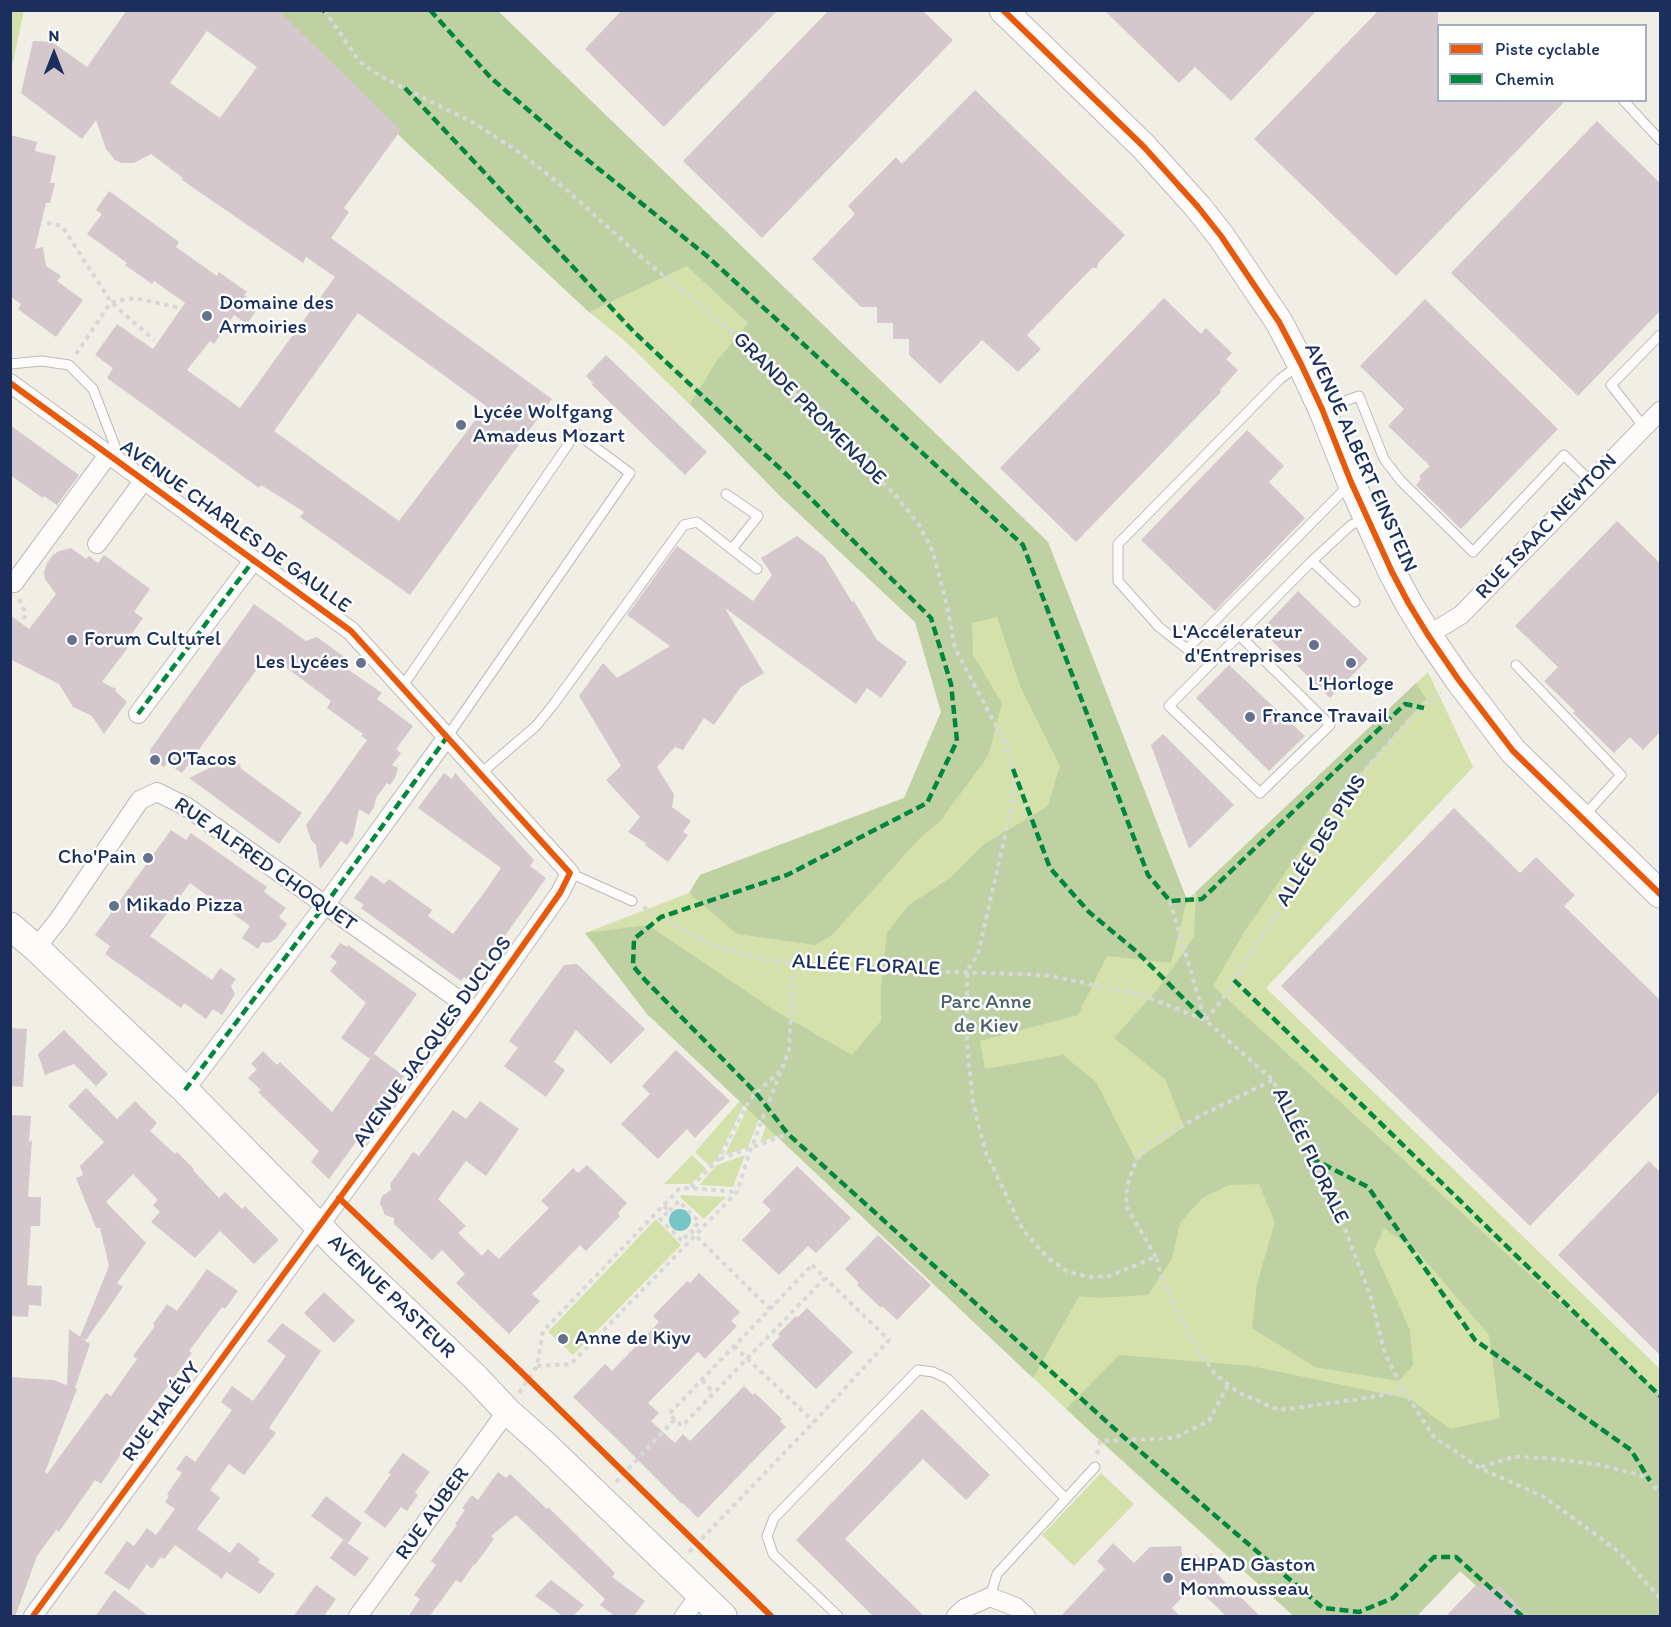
<!DOCTYPE html>
<html>
<head>
<meta charset="utf-8">
<style>
  body { margin:0 }
  #map { position:relative; width:1671px; height:1627px; overflow:hidden; background:#f1eee5; font-family:Itim,sans-serif }
  canvas { display:block }
  .frame { position:absolute; inset:0; border:12px solid #1b2f5e; pointer-events:none }
  .legend { position:absolute; left:1437px; top:24px; width:210px; height:78px; box-sizing:border-box; background:#fff; border:2px solid #a4acbf; margin:0; padding:8px 10px; list-style:none; font-size:18px; color:#1b2f5e }
  .legend li { display:flex; align-items:center; gap:12px; height:30px }
  .legend b { width:30px; border:2px solid #a4acbf }
  .north { position:absolute; left:24px; top:24px; width:60px; height:60px; -webkit-text-stroke:4px #fff; paint-order:stroke; rotate:0deg; font-size:16px; font-weight:700; line-height:24px; text-align:center; color:#1b2f5e }
  .north::after { content:''; display:block; margin:auto; width:21px; height:27px; background:#1b2f5e; clip-path:polygon(50% 0,100% 100%,50% 72%,0 100%) }
</style>
</head>
<body>
<div id="map">
<canvas width="1671" height="1627"></canvas>
<div class="frame"></div>
<ul class="legend">
<li><b style="height:8px;background:#e8590c"></b>Piste cyclable</li>
<li><b style="height:8px;background:#00873e"></b>Chemin</li>
</ul>
<div class="north">N</div>
</div>
<script>
const ctx = document.querySelector('canvas').getContext('2d');
ctx.lineJoin = 'round';
function fill(path, color) {
  ctx.fillStyle = color;
  ctx.fill(path, 'evenodd');
}
function poly(rows) {
  const path = new Path2D();
  for (const r of rows) {
    if (r.length === 3) {
      path.moveTo(r[0] + r[2], r[1]);
      path.arc(r[0], r[1], r[2], 0, 2 * Math.PI);
      continue;
    }
    path.moveTo(r[0], r[1]);
    for (let i = 2; i < r.length; i += 2) path.lineTo(r[i], r[i + 1]);
  }
  return path;
}
function stroke(path, color, width, dash) {
  ctx.strokeStyle = color;
  ctx.lineWidth = width;
  ctx.lineCap = dash ? 'butt' : 'round';
  ctx.setLineDash(dash || []);
  ctx.stroke(path);
}
function drawText(font, color, halo, rows, align = 'center') {
  ctx.font = font + ' Itim,sans-serif';
  ctx.lineWidth = 5;
  ctx.setLineDash([]);
  ctx.textBaseline = 'middle';
  ctx.strokeStyle = halo;
  ctx.fillStyle = color;
  for (const [text, x, y, turn = 0] of rows) {
    ctx.save();
    ctx.translate(x, y);
    ctx.rotate((+turn || 0) * Math.PI / 180);
    ctx.textAlign = isNaN(turn) ? turn : align;
    if (halo) ctx.strokeText(text, 0, 0);
    ctx.fillText(text, 0, 0);
    ctx.restore();
  }
}
const green = poly([
  [11,10,24,11,11,71,10,11],
  [498,11,1048,542,1187,900,1428,672,1473,767,1266,988,1660,1369,1660,1616,1512,1616,1460,1571,1417,1616,1293,1616,1100,1441,777,1136,760,1142,766,1126,759,1119,748,1147,725,1155,747,1109,744,1105,717,1159,710,1166,695,1152,740,1101,647,1014,585,933,689,893,700,875,904,798,941,712,915,622,780,496,733,447,626,342,589,312,406,142],
  [692,1155,706,1169,691,1184,664,1184],
  [745,1155,733,1187,699,1185,717,1165],
  [681,1195,726,1197,704,1219,680,1197],
  [656,1219,681,1245,573,1355,548,1332],
  [1101,1473,1134,1504,1074,1566,1042,1535]
]);
const forest = poly([
  [273,11,498,11,1048,542,1187,900,1171,963,1107,956,1078,1015,980,1041,985,1069,1063,1055,1096,1082,1136,1160,1184,1127,1165,1079,1114,1038,1157,990,1194,937,1196,892,1416,683,1426,699,1328,811,1246,929,1213,986,1660,1394,1660,1616,1510,1616,1460,1571,1417,1616,1294,1616,1066,1409,1119,1355,1251,1366,1410,1399,1450,1429,1500,1418,1489,1335,1418,1252,1384,1228,1374,1250,1410,1330,1413,1365,1399,1381,1315,1367,1252,1328,1257,1284,1275,1222,1259,1184,1229,1185,1202,1198,1180,1223,1172,1259,1148,1295,1097,1298,1079,1296,1033,1378,647,1014,585,933,648,925,772,1009,852,1055,881,1021,881,986,887,933,909,905,950,878,983,845,1048,806,1060,766,1020,686,997,617,972,623,973,655,1002,703,988,756,941,820,921,837,832,935,815,945,737,934,689,893,700,875,904,798,941,712,915,622,780,496,690,404,717,361,748,323,687,266,589,312,406,142]
]);
const water = poly([
  [680,1220,11]
]);
const building = poly([
  [127,10,278,10,401,130,344,208,349,212,331,238,552,399,410,595,300,517,304,512,261,485,259,488,107,378,113,368,95,355,117,324,153,349,185,303,154,281,152,284,125,265,127,263,87,234,102,214,96,210,109,191,179,242,176,247,217,276,219,272,247,292,244,295,259,306,247,324,234,315,214,344,210,341,187,370,240,408,335,277,306,257,303,263,195,189,181,179,183,178,151,154,134,163,122,163,115,160,106,149,96,120,82,139,21,93,33,41,52,42,87,67],
  [207,31,257,67,220,118,170,83],
  [358,313,486,406,399,521,274,431],
  [622,10,778,10,664,127,585,49],
  [829,10,922,10,953,40,762,238,683,161],
  [1104,10,1317,10,1231,101,1195,67,1179,83],
  [1379,10,1438,10,1438,100,1566,100,1396,276,1254,139],
  [975,90,1125,235,1098,263,1097,268,1092,268,1027,335,1041,349,1018,372,982,340,940,384,909,355,909,339,893,339,893,323,877,323,877,307,861,307,812,259,855,214,848,206,896,157,902,164],
  [1597,121,1660,183,1660,311,1578,396,1451,273],
  [10,135,37,142,35,151,56,156,50,183,55,183,50,203,46,203,35,249,43,247,46,266,61,276,57,281,83,300,56,337,18,309,21,304,10,296],
  [1164,298,1201,334,1206,328,1232,353,1226,359,1238,370,1220,390,1221,392,1076,542,1000,468],
  [1425,299,1558,429,1461,529,1416,485,1421,479,1419,476,1430,466,1388,426,1404,409,1360,366],
  [606,355,707,452,685,475,592,385,593,383,586,376],
  [10,425,79,475,57,505,44,496,43,498,10,475],
  [1247,430,1284,466,1269,482,1305,518,1215,611,1141,540],
  [1617,521,1660,563,1660,732,1643,750,1630,737,1614,753,1573,713,1575,711,1544,681,1558,667,1515,626],
  [797,536,824,556,852,602,854,601,877,640,907,662,881,698,867,688,856,704,725,608,764,673,741,687,714,725,704,718,683,750,675,747,657,767,674,794,672,807,691,821,683,832,688,835,668,862,645,845,646,843,628,832,640,817,606,780,621,766,579,696,603,663,617,678,670,646,627,615,677,546,753,601,772,575,761,558],
  [71,548,86,559,89,556,98,563,104,555,150,589,134,612,143,618,131,635,135,638,102,682,116,689,115,691,127,702,104,734,92,716,73,707,59,684,10,659,10,615,29,629,56,594,45,579,44,572,47,563,53,555,59,551],
  [1298,591,1368,659,1330,698,1261,630],
  [254,604,306,641,317,637,350,661,346,668,382,693,377,699,413,726,396,749,401,753,392,765,398,768,395,778,390,785,387,783,376,798,374,807,369,815,359,809,353,837,347,845,341,841,320,869,316,845,311,840,306,825,367,740,361,736,363,734,327,708,331,701,268,654,182,773,167,763,164,767,151,758,150,750],
  [1229,665,1305,736,1269,771,1196,698],
  [1163,734,1234,805,1189,849,1151,745],
  [232,757,241,766,240,768,302,813,279,844,189,778],
  [444,773,452,779,455,773,534,860,530,866,546,878,482,968,477,965,467,979,464,977,461,981,361,908,364,905,354,898,371,875,384,884,389,879,432,910,428,916,453,934,486,890,501,868,418,808],
  [1454,808,1520,873,1536,857,1575,895,1564,906,1660,1000,1660,1091,1530,1226,1281,986],
  [171,830,186,840,191,833,267,887,264,892,286,908,279,917,287,924,276,939,269,943,262,942,258,949,242,938,250,926,190,883,150,936,212,980,220,968,236,979,231,986,235,994,222,1015,213,1009,206,1019,184,1003,181,1008,105,954,110,946,95,935],
  [340,943,347,947,348,945,417,994,370,1059,341,1038,366,1003,330,971,337,962,330,957],
  [577,964,645,1029,611,1064,576,1030,554,1062,565,1070,546,1097,504,1066,518,1048,509,1041,564,965],
  [10,1028,27,1029,23,1087,10,1086],
  [64,1030,108,1074,96,1086,74,1064,45,1075,38,1054],
  [676,1050,730,1101,695,1138,687,1129,658,1159,621,1124,650,1094,642,1086],
  [263,1051,277,1065,280,1062,332,1112,374,1054,404,1076,329,1179,311,1162,319,1151,258,1092,261,1090,248,1078,257,1069,251,1064],
  [86,1088,117,1119,135,1101,157,1123,150,1131,175,1154,177,1152,194,1169,193,1170,219,1198,225,1192,242,1209,245,1206,279,1240,254,1264,220,1231,195,1258,151,1222,160,1212,153,1205,158,1200,133,1174,106,1202,146,1243,117,1283,123,1287,86,1340,80,1337,109,1266,100,1228,96,1228,76,1178,83,1175,80,1166,104,1142,68,1106],
  [480,1101,519,1129,486,1176,466,1161,438,1199,466,1226,458,1233,482,1256,488,1249,499,1259,549,1208,541,1201,573,1168,578,1173,587,1165,627,1203,618,1213,620,1216,586,1251,580,1245,532,1294,540,1301,509,1334,456,1283,465,1274,442,1250,432,1260,394,1224,394,1218,385,1215,380,1203,382,1196,391,1190,390,1184,413,1152,419,1156,453,1110,466,1119],
  [10,1115,31,1116,29,1142,32,1140,28,1197,41,1197,40,1226,31,1226,27,1285,42,1286,41,1306,29,1305,28,1317,10,1316],
  [1649,1161,1660,1172,1660,1355,1558,1255],
  [797,1166,851,1218,816,1253,808,1246,779,1275,742,1240,771,1210,762,1202],
  [878,1235,931,1285,897,1320,882,1306,881,1308,857,1285,859,1283,845,1269],
  [207,1269,238,1291,225,1309,222,1307,189,1351,192,1353,123,1447,125,1448,101,1484,95,1480,59,1532,56,1530,37,1556,15,1617,10,1617,10,1377,53,1380,67,1385,69,1329,90,1344,75,1388,77,1389,45,1472,47,1474,106,1393,111,1396,137,1359,133,1356,155,1326,153,1324,167,1304,177,1311],
  [699,1273,740,1312,731,1321,737,1326,705,1359,698,1352,648,1403,659,1413,651,1421,675,1443,683,1434,690,1441,744,1386,753,1395,755,1393,782,1419,780,1421,786,1427,698,1518,683,1503,682,1504,626,1448,573,1397,605,1364,612,1371,659,1322,653,1316,687,1281,690,1283],
  [324,1292,355,1321,334,1343,304,1313],
  [807,1308,853,1352,816,1389,771,1345,780,1336,778,1334,796,1316,798,1317],
  [282,1323,321,1351,269,1428,276,1433,244,1475,229,1464,210,1490,220,1498,197,1529,230,1553,238,1542,260,1559,258,1562,275,1574,260,1594,226,1572,222,1579,175,1545,164,1559,161,1557,152,1569,147,1564,129,1590,104,1573,127,1541,134,1546,147,1528,156,1535,175,1509,165,1502,169,1496,167,1494,182,1473,176,1469,186,1455,195,1462,232,1410,221,1402,232,1386,253,1401,286,1356,267,1341],
  [922,1409,990,1475,966,1500,923,1459,845,1539,925,1617,874,1617,796,1540],
  [403,1453,430,1472,415,1492,418,1495,407,1511,401,1507,385,1528,364,1512,391,1474,388,1473],
  [498,1472,506,1478,510,1474,547,1509,548,1507,615,1573,612,1577,645,1601,633,1617,616,1617,600,1605,605,1599,516,1515,491,1536,494,1539,475,1565,474,1564,461,1583,456,1580,429,1617,408,1617,420,1599,414,1595,436,1565,431,1561,457,1525,455,1524,465,1510,462,1508,472,1495,478,1500],
  [326,1496,362,1523,348,1543,311,1516],
  [343,1540,369,1558,355,1577,330,1558],
  [1113,1543,1134,1563,1150,1547,1181,1546,1184,1567,1196,1554,1203,1561,1211,1553,1222,1564,1215,1572,1261,1617,1227,1617,1194,1585,1172,1608,1181,1617,1060,1617,1105,1569,1097,1561],
  [551,1580,584,1605,572,1617,564,1617,535,1596],
  [1486,1582,1495,1590,1499,1586,1521,1608,1513,1617,1445,1617,1476,1585,1479,1588],
  [316,1585,336,1599,323,1617,293,1617],
  [114,1590,150,1617,95,1617]
]);
const path = poly([
  [324,10,359,61,380,76,474,123,522,154,568,191,641,257,739,338,898,498,919,525,933,552,947,606,955,648,1006,745,1013,769,1014,790,1010,814,978,954,967,971,967,1043,973,1103,986,1153,1023,1230,1049,1259,1068,1272,1088,1277,1109,1276,1156,1257,1162,1279,1191,1339,1215,1374,1239,1393,1279,1410,1354,1400,1404,1391],
  [10,14,11,10],
  [47,223,62,226,111,302,154,340],
  [76,354,111,302,135,298,179,308],
  [19,599,26,615,21,622],
  [1170,901,1205,1020],
  [643,907,709,944,766,960,860,969,1046,975,1142,995,1205,1020,1273,1080,1345,1229,1371,1298,1385,1354,1404,1391,1434,1437,1480,1468,1544,1497,1618,1551,1660,1598],
  [1206,1020,1222,1000,1260,939,1312,862,1362,773,1408,721,1441,692],
  [720,1159,788,1134],
  [691,1187,719,1159,750,1099,780,1071],
  [664,1206,669,1211,660,1219,682,1241,691,1231,770,1309],
  [669,1211,679,1201,699,1222,691,1231],
  [1156,1257,1126,1206,1127,1186,1136,1161,1151,1143,1196,1118,1273,1080],
  [812,1265,825,1278,682,1426,669,1414,812,1265],
  [734,1346,814,1422],
  [537,1366,571,1364,737,1192,749,1154,789,1050,794,963],
  [702,1380,714,1393],
  [519,1393,537,1366,543,1331,679,1189,690,1188,737,1192],
  [1097,1454,1100,1441,1174,1438,1209,1421,1228,1385],
  [1481,1467,1513,1457,1546,1458,1600,1465,1640,1475,1650,1481,1660,1494],
  [616,1482,675,1419],
  [689,1552,814,1422,889,1340,825,1278]
]);
const lane = poly([
  [1623,100,1660,140],
  [10,364,42,361,69,365,93,389,120,459],
  [1299,365,1280,379,1118,544,1118,581,1159,627,1187,649,1348,486],
  [1325,408,1359,396,1384,459,1401,481,1473,552,1564,455,1591,482],
  [1644,427,1611,385,1660,335],
  [726,494,758,516,732,549],
  [1312,561,1355,602],
  [1239,635,1330,725,1260,793,1169,706,1239,635],
  [1239,635,1312,561,1351,525,1364,519],
  [1516,665,1621,775,1584,816],
  [402,687,576,433,630,473,447,737],
  [480,774,536,726,553,705,684,525,697,522,757,569],
  [570,873,632,901],
  [990,1597,997,1574,1095,1467],
  [838,1616,773,1554,767,1536,774,1518,918,1370,933,1372,948,1379,1066,1499]
]);
const street = poly([
  [10,383,351,631,570,873,560,893,476,1012,33,1616],
  [97,544,144,480],
  [14,583,108,455],
  [1428,635,1461,615,1660,411],
  [138,714,253,561],
  [36,948,59,919,140,800,157,792,187,807,476,1012],
  [185,1090,325,905,447,737],
  [358,1616,507,1411],
  [684,1616,700,1595],
  [956,1616,965,1608,990,1597,1016,1607,1026,1616]
]);
const secondary = poly([
  [1003,10,1144,147,1198,207,1221,236,1279,322,1301,364,1322,409,1351,482,1392,572,1409,604,1428,635,1458,679,1513,751,1660,894],
  [10,926,36,948,185,1090,342,1250,475,1377,507,1411,543,1443,723,1616]
]);
const quiet = poly([
  [323,10,325,12],
  [430,10,491,78,569,145,707,256,1023,545,1148,875,1170,901,1202,899,1405,704,1424,708],
  [405,88,634,332,787,475,931,618,951,684,957,741,927,803,787,875,661,917,634,939,633,966,645,980,756,1093,788,1134,1127,1440,1323,1608,1359,1612,1393,1598,1434,1557,1456,1557,1522,1616],
  [138,714,253,561],
  [1013,769,1050,868,1089,912,1136,951,1205,1020],
  [1234,980,1660,1396],
  [185,1090,325,905,447,737],
  [1311,1158,1368,1187,1475,1340,1631,1450,1650,1481]
]);
const cycleway = poly([
  [1003,10,1144,147,1198,207,1221,236,1279,322,1301,364,1322,409,1351,482,1392,572,1409,604,1428,635,1458,679,1513,751,1660,894],
  [10,383,351,631,570,873,560,893,476,1012,33,1616],
  [339,1198,514,1365,771,1616]
]);
const markers = [
  [207,316,6,"#66728d"],
  [461,425,6,"#66728d"],
  [72,640,6,"#66728d"],
  [1314,645,6,"#66728d"],
  [361,663,6,"#66728d"],
  [1351,663,6,"#66728d"],
  [1250,717,6,"#66728d"],
  [155,760,6,"#66728d"],
  [148,858,6,"#66728d"],
  [114,906,6,"#66728d"],
  [563,1339,6,"#66728d"],
  [1168,1578,6,"#66728d"]
];
const poiNames = [
  ["Domaine des",219,304],
  ["Armoiries",219,328],
  ["Lycée Wolfgang",473,413],
  ["Amadeus Mozart",473,437],
  ["L'Accélerateur",1302,633,"right"],
  ["d'Entreprises",1302,657,"right"],
  ["Forum Culturel",84,640],
  ["Les Lycées",349,663,"right"],
  ["L’Horloge",1351,685,"center"],
  ["France Travail",1262,717],
  ["O'Tacos",167,760],
  ["Cho'Pain",136,858,"right"],
  ["Mikado Pizza",126,906],
  ["Anne de Kiyv",575,1339],
  ["EHPAD Gaston",1180,1566],
  ["Monmousseau",1180,1590]
];
const streetNames = [
  ["GRANDE PROMENADE",809,409,45],
  ["AVENUE ALBERT EINSTEIN",1360,458,66],
  ["AVENUE CHARLES DE GAULLE",235,527,36],
  ["RUE ISAAC NEWTON",1547,527,-46],
  ["ALLÉE DES PINS",1322,841,-58],
  ["RUE ALFRED CHOQUET",265,865,35],
  ["ALLÉE FLORALE",866,966,3],
  ["AVENUE JACQUES DUCLOS",433,1042,-54],
  ["ALLÉE FLORALE",1310,1156,64],
  ["AVENUE PASTEUR",391,1297,44],
  ["RUE HALÉVY",162,1412,-54],
  ["RUE AUBER",433,1514,-54]
];
const parkNames = [
  ["Parc Anne",986,1003],
  ["de Kiev",986,1027]
];
fill(green, '#d4e1ab');
fill(forest, '#bfd0a2');
fill(water, '#78c5c8');
fill(building, '#d4c8cc');
stroke(lane, '#bbb', 11);
stroke(street, '#bbb', 20);
stroke(secondary, '#bbb', 29);
stroke(path, '#d7d8d8', 4, [4.5, 4.5]);
stroke(lane, '#fdfcfb', 9);
stroke(street, '#fdfcfb', 18);
stroke(secondary, '#fdfcfb', 27);
stroke(quiet, '#00873e', 4.5, [9, 4.5]);
stroke(cycleway, '#e8590c', 6);
for (const [x, y, r, color] of markers) {
  const dot = new Path2D();
  dot.arc(x, y, r, 0, 2 * Math.PI);
  ctx.fillStyle = color;
  ctx.fill(dot);
  stroke(dot, '#fff', 2);
}
drawText('21px', '#1b2f5e', '#fff', poiNames, 'left');
drawText('21px', '#1b2f5e', '#fff', streetNames);
drawText('21px', '#4c6167', '#fff', parkNames);
</script>
</body>
</html>
